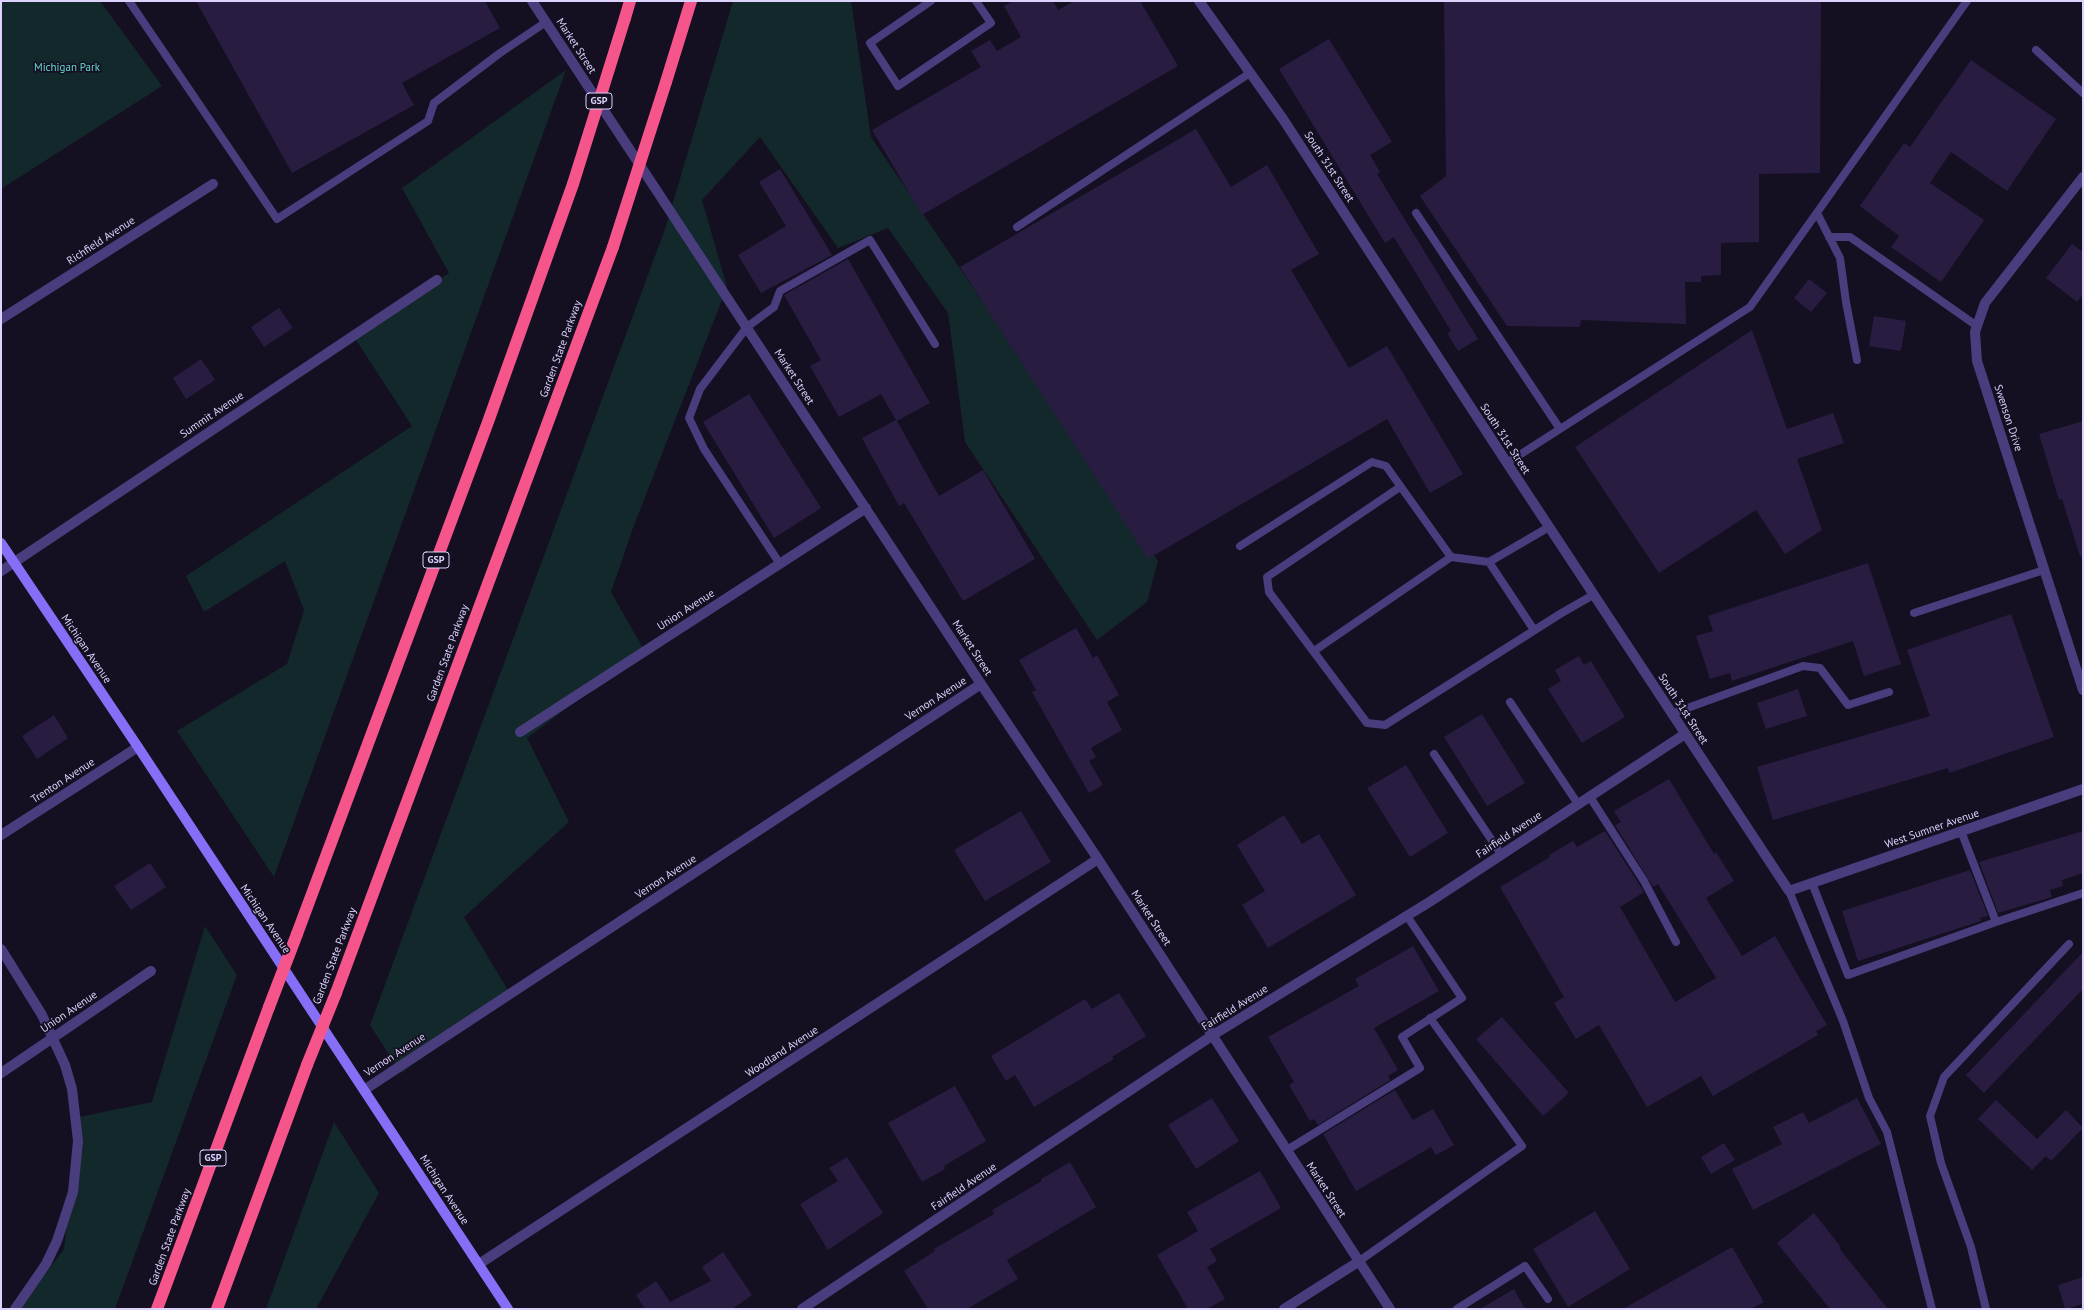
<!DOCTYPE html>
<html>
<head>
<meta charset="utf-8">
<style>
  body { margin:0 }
  #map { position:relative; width:2084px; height:1310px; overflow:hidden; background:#150f22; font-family:"PT Sans",sans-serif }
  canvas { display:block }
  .frame { position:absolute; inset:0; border:2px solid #ddd2fc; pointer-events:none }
</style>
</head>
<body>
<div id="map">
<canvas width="2084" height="1310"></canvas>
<div class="frame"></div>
</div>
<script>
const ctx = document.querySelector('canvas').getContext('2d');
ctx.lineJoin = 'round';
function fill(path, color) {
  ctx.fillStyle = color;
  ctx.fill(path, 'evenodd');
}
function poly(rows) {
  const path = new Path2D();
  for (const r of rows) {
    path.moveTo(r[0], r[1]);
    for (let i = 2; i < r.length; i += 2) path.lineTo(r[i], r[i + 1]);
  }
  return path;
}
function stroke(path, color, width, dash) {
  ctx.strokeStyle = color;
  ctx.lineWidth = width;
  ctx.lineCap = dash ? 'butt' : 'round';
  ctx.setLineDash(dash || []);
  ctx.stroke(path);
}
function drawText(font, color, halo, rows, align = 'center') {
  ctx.font = font + ' "PT Sans",sans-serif';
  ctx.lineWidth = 3.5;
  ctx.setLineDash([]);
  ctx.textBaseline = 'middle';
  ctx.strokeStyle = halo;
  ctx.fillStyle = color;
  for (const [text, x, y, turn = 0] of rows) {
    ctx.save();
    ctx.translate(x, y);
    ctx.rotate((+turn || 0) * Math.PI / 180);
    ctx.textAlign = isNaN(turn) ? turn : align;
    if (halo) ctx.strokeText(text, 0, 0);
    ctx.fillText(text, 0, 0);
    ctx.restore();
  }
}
const green = poly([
  [1,1,100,1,162,86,1,189],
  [733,1,851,1,871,137,1158,561,1147,602,1097,640,965,442,948,313,888,228,838,248,760,137,702,200,727,287,633,528,611,592,644,650,527,738,569,822,464,917,511,995,401,1073,370,1025,665,229],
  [566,70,274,877,177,731,287,664,304,610,285,561,204,612,186,576,412,426,354,337,449,273,402,188],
  [205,926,237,975,115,1309,19,1309,64,1249,79,1117,152,1102],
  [334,1122,379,1193,316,1309,266,1309]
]);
const building = poly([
  [196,1,485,1,500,28,402,83,414,105,292,173],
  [1013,1,1053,1,1058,10,1074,1,1140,1,1178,66,922,215,872,130,981,67,971,51,990,40,997,51,1021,37,1004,6],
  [1444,1,1821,1,1820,173,1759,174,1759,242,1721,243,1721,275,1701,276,1701,282,1685,282,1686,324,1581,320,1580,327,1507,326,1420,196,1446,176],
  [1329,39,1392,142,1370,155,1380,172,1377,174,1478,339,1458,351,1447,333,1451,331,1394,237,1385,243,1279,69],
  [1971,60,2056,119,2007,191,1951,152,1930,183,1984,220,1941,282,1891,247,1899,236,1860,206,1904,143,1910,147],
  [1196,129,1231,187,1267,165,1319,254,1291,270,1349,368,1387,346,1463,474,1430,493,1387,419,1148,559,960,267],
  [780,169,832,255,761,293,738,255,786,226,759,182],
  [2072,244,2083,252,2083,294,2077,302,2046,278],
  [848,259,930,403,897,421,939,496,983,470,1035,559,963,601,904,503,899,506,862,438,896,420,881,394,839,417,810,366,821,360,784,295],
  [1809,279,1827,293,1811,312,1794,298],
  [279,308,293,328,264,347,251,327],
  [1874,316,1906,321,1901,351,1869,346],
  [1752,330,1787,429,1833,413,1844,443,1797,459,1822,530,1785,554,1756,510,1659,573,1575,447],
  [201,359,215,380,186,399,173,378],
  [749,394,821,508,774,538,703,422],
  [2083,421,2083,555,2080,556,2062,499,2059,500,2039,434],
  [1868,563,1901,664,1864,676,1853,641,1732,681,1730,673,1710,679,1696,636,1713,631,1708,616],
  [2011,614,2054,737,1949,773,1948,768,1773,820,1757,767,1930,716,1907,650],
  [1076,628,1093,658,1097,655,1119,695,1107,702,1122,730,1091,748,1096,757,1089,761,1103,785,1089,793,1032,692,1036,690,1019,660],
  [1579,656,1584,665,1591,661,1625,717,1582,743,1548,689,1561,681,1555,670],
  [1798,689,1807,716,1766,729,1757,703],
  [1482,714,1525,783,1487,806,1444,737],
  [54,715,68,738,37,759,22,736],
  [1406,765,1448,833,1410,857,1367,788],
  [1669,779,1714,854,1716,852,1734,881,1706,898,1742,956,1775,936,1827,1025,1816,1031,1818,1035,1713,1096,1701,1076,1647,1107,1599,1025,1576,1039,1554,1003,1564,997,1500,887,1550,857,1549,855,1573,841,1577,847,1605,831,1644,892,1620,907,1675,1002,1716,978,1658,884,1653,887,1615,825,1621,822,1614,811],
  [1021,811,1051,862,985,901,954,850],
  [1284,815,1302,844,1319,834,1356,895,1268,948,1242,905,1265,891,1237,845],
  [2083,831,2083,873,2062,880,2063,886,2050,890,2052,897,1998,913,1979,862],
  [150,863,166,887,131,910,114,886],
  [1970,870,1988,916,1980,918,1981,921,1858,961,1842,911],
  [1413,946,1439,991,1374,1028,1398,1070,1388,1076,1390,1080,1318,1125,1314,1119,1310,1121,1289,1085,1294,1082,1268,1037,1359,986,1355,979],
  [2083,952,2083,989,1984,1093,1966,1075],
  [1119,993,1146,1036,1112,1057,1114,1059,1034,1107,1015,1075,1006,1081,991,1056,1085,999,1092,1009],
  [1502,1017,1569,1093,1543,1116,1476,1039],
  [955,1086,986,1141,944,1166,945,1169,922,1182,888,1123],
  [1395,1090,1413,1120,1433,1109,1454,1145,1436,1155,1431,1147,1356,1191,1323,1134],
  [1212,1098,1239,1141,1196,1169,1168,1125],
  [1857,1098,1881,1144,1753,1210,1732,1169,1782,1144,1773,1127,1803,1112,1809,1123],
  [1996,1100,2037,1139,2066,1110,2083,1128,2051,1161,2046,1156,2032,1170,1978,1119],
  [1724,1143,1735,1160,1711,1174,1701,1157],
  [847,1157,883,1213,828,1250,800,1204,838,1181,829,1168],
  [1070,1162,1096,1207,1007,1260,1018,1279,967,1309,928,1309,904,1271,935,1251,934,1249,994,1214,992,1210,1042,1181,1041,1179],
  [1260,1171,1281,1208,1210,1249,1217,1261,1207,1267,1225,1299,1207,1309,1188,1309,1157,1255,1198,1231,1187,1212],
  [1595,1211,1630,1269,1568,1307,1533,1249],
  [1814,1213,1841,1247,1839,1248,1888,1309,1830,1309,1777,1243],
  [1732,1247,1764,1302,1751,1309,1623,1309],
  [723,1252,752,1295,732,1309,645,1309,636,1295,656,1281,670,1302,711,1281,702,1267],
  [2083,1277,2083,1304,2065,1309,2058,1285],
  [1514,1289,1525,1309,1480,1309]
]);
const lane = poly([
  [129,1,277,219,428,121,434,103,500,53,546,22],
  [931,1,870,43,898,86,991,23,976,1],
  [2036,50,2083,93],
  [1416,213,1560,429],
  [1817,213,1840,258,1846,302,1857,360],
  [1017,227,1250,73],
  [1829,237,1850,237,1977,326],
  [1507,463,1750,307,1967,1],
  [1400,487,1267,577,1269,592,1367,723,1385,725,1560,614,1593,595],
  [1240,546,1372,462,1386,466,1451,557],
  [1489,562,1534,630],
  [780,564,704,449,689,418,700,389,747,327,774,307,780,291,870,240,935,344],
  [1914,613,2044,570],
  [1314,651,1451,557,1489,562,1549,527],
  [1510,702,1578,804],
  [1671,714,1803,666,1820,668,1848,705,1889,692],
  [1434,754,1501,854],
  [1590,797,1644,881,1676,942],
  [1961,831,1996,922,2083,893],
  [1812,883,1848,975,1996,922],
  [1789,891,1843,1021,1869,1098,1887,1132,1932,1309],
  [1287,1150,1420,1068,1402,1037,1462,998,1407,916],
  [1358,1262,1522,1146,1430,1018],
  [1457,1309,1525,1266,1548,1299],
  [1986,1309,1971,1247,1941,1163,1930,1116,1944,1077,2069,944]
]);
const street = poly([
  [532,1,981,684,1098,859,1390,1309],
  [1199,1,1283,119,1507,463,1789,891,2083,789],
  [2083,177,1985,303,1975,332,1977,361,2083,690],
  [1,319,213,184],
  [1,571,437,280],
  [520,732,866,508],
  [1,835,138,747],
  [1,949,42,1015,65,1065,72,1089,78,1141,73,1192,57,1241,46,1264,15,1309],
  [1,1073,151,971],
  [364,1090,981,684],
  [479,1264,1098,859],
  [802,1309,1213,1035,1431,901,1685,734],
  [1284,1309,1358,1262]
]);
const secondary = poly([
  [1,543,138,747,508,1309]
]);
const highway = poly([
  [625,18,630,1],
  [666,82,691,1],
  [297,934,488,422,573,184],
  [336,993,613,247],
  [157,1309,269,1007],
  [217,1309,307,1065]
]);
const highwayBridge = poly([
  [573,184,625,18],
  [613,247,666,82],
  [269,1007,297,934],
  [307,1065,336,993]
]);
const shields = [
  [599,101,26],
  [436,560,26],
  [213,1158,26]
];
const shieldNames = [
  ["GSP",599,101],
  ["GSP",436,560],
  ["GSP",213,1158]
];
const streetNames = [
  ["Market Street",576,46,57],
  ["South 31st Street",1329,167,57],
  ["Richfield Avenue",101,241,-33],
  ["Garden State Parkway",561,349,-70],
  ["Market Street",794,377,57],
  ["Summit Avenue",212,415,-34],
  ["Swenson Drive",2008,418,72],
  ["South 31st Street",1505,439,57],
  ["Union Avenue",686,610,-33],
  ["Market Street",972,648,57],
  ["Michigan Avenue",86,649,56],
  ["Garden State Parkway",448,653,-70],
  ["Vernon Avenue",936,699,-33],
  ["South 31st Street",1683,709,57],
  ["Trenton Avenue",63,781,-33],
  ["West Sumner Avenue",1932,829,-19],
  ["Fairfield Avenue",1509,835,-33],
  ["Vernon Avenue",666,877,-33],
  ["Market Street",1151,918,57],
  ["Michigan Avenue",265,919,56],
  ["Garden State Parkway",335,956,-69],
  ["Fairfield Avenue",1235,1008,-32],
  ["Union Avenue",69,1012,-34],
  ["Woodland Avenue",782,1052,-33],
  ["Vernon Avenue",395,1055,-33],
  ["Fairfield Avenue",964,1187,-34],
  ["Michigan Avenue",444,1190,57],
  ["Market Street",1326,1190,57],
  ["Garden State Parkway",170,1237,-70]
];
const parkNames = [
  ["Michigan Park",67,68]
];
fill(green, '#12282b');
fill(building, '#291c41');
stroke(lane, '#493d7e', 8);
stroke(street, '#493d7e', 10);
stroke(secondary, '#866ff6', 10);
stroke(highway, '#f5558a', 12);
stroke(highwayBridge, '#f5558a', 12);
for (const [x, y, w] of shields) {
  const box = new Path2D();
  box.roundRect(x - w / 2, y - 8, w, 16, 3);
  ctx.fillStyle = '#150f22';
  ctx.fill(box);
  stroke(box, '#ddd2fc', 1);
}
drawText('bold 10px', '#ddd2fc', null, shieldNames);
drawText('11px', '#ddd2fc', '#150f22', streetNames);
drawText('11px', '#63d8cc', '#150f22', parkNames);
</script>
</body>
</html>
